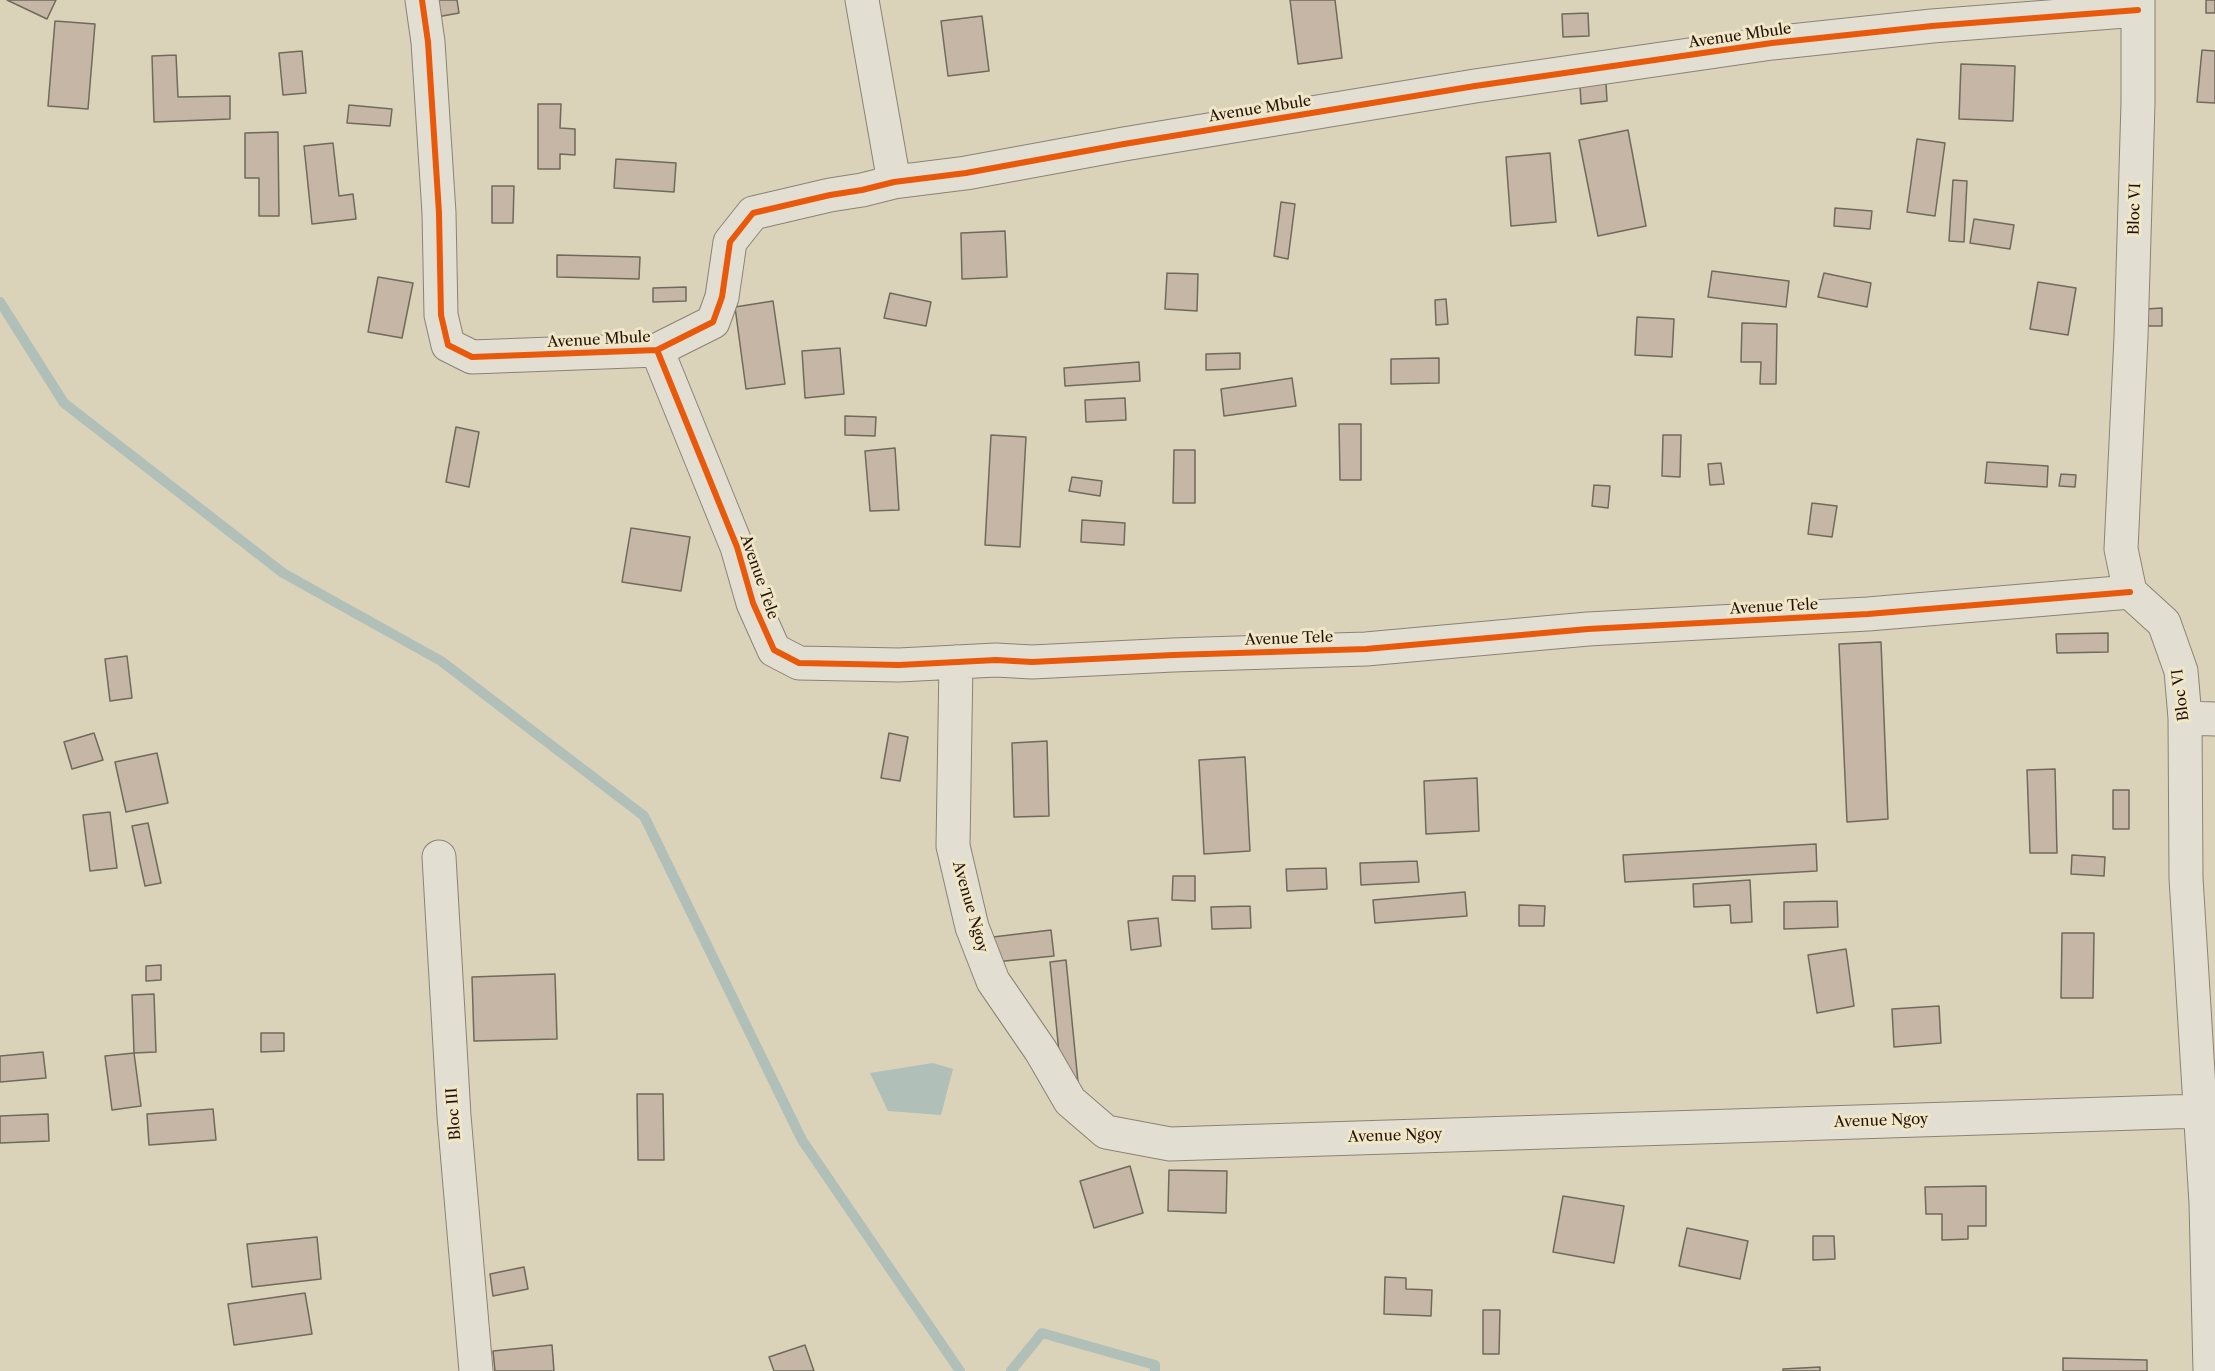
<!DOCTYPE html>
<html>
<head>
<meta charset="utf-8">
<style>
  body { margin:0 }
  canvas { display:block; background:#dad2b9 }
</style>
</head>
<body>
<canvas width="2215" height="1371"></canvas>
<script>
const ctx = document.querySelector('canvas').getContext('2d');
ctx.lineJoin = 'round';
function fill(path, color) {
  ctx.fillStyle = color;
  ctx.fill(path, 'evenodd');
}
function poly(rows) {
  const path = new Path2D();
  for (const r of rows) {
    path.moveTo(r[0], r[1]);
    for (let i = 2; i < r.length; i += 2) path.lineTo(r[i], r[i + 1]);
  }
  return path;
}
function stroke(path, color, width, dash) {
  ctx.strokeStyle = color;
  ctx.lineWidth = width;
  ctx.lineCap = dash ? 'butt' : 'round';
  ctx.setLineDash(dash || []);
  ctx.stroke(path);
}
function drawText(font, color, halo, rows, align = 'center') {
  ctx.font = font + ' "Libre Caslon Text",serif';
  ctx.lineWidth = 6;
  ctx.setLineDash([]);
  ctx.textBaseline = 'middle';
  ctx.strokeStyle = halo;
  ctx.fillStyle = color;
  for (const [text, x, y, turn = 0] of rows) {
    ctx.save();
    ctx.translate(x, y);
    ctx.rotate((+turn || 0) * Math.PI / 180);
    ctx.textAlign = isNaN(turn) ? turn : align;
    if (halo) ctx.strokeText(text, 0, 0);
    ctx.fillText(text, 0, 0);
    ctx.restore();
  }
}
const water = poly([
  [933,1063,953,1069,941,1115,888,1111,870,1073]
]);
const stream = poly([
  [0,302,64,403,283,573,441,661,644,816,802,1140,960,1371],
  [1011,1371,1042,1333,1155,1365,1155,1371]
]);
const building = poly([
  [7,0,56,0,47,19,7,0],
  [434,0,457,0,459,13,437,17,434,0],
  [1290,0,1335,0,1342,58,1298,64,1290,0],
  [2206,0,2215,0,2215,13,2206,13,2206,0],
  [1588,13,1589,36,1563,37,1562,14,1588,13],
  [982,16,989,71,948,76,941,21,982,16],
  [55,21,95,24,88,109,48,106,55,21],
  [2202,50,2215,51,2215,103,2197,102,2202,50],
  [302,51,306,93,283,95,279,53,302,51],
  [176,55,178,97,230,96,230,119,154,122,152,56,176,55],
  [1961,64,2015,66,2013,121,1959,119,1961,64],
  [1606,83,1607,101,1581,104,1580,85,1606,83],
  [538,104,561,104,560,128,575,129,575,155,560,154,560,169,538,169,538,104],
  [349,105,392,109,390,126,347,123,349,105],
  [1628,130,1646,226,1598,236,1579,140,1628,130],
  [278,132,279,216,259,216,259,178,245,178,245,133,278,132],
  [1917,139,1945,143,1935,216,1907,212,1917,139],
  [333,143,339,196,353,194,356,219,312,224,304,146,333,143],
  [1550,153,1556,222,1511,226,1506,157,1550,153],
  [616,159,676,163,674,192,614,188,616,159],
  [1953,180,1967,181,1964,242,1949,241,1953,180],
  [492,186,514,186,513,223,492,223,492,186],
  [1281,202,1295,204,1288,259,1274,256,1281,202],
  [1835,208,1872,211,1870,229,1834,226,1835,208],
  [1974,219,2014,225,2010,249,1970,243,1974,219],
  [1005,231,1007,277,962,279,961,233,1005,231],
  [557,255,640,257,639,279,557,277,557,255],
  [1712,271,1789,281,1786,307,1708,297,1712,271],
  [1167,273,1198,274,1197,311,1165,309,1167,273],
  [1824,273,1871,283,1867,307,1818,297,1824,273],
  [378,277,413,283,402,338,368,332,378,277],
  [2038,282,2076,288,2068,335,2030,329,2038,282],
  [686,287,686,301,653,302,653,288,686,287],
  [890,293,931,302,926,326,884,318,890,293],
  [1446,299,1448,324,1436,325,1435,300,1446,299],
  [773,301,785,384,746,389,735,307,773,301],
  [2162,308,2162,326,2146,326,2146,309,2162,308],
  [1637,317,1674,319,1672,357,1635,355,1637,317],
  [1742,323,1777,324,1776,384,1760,384,1761,362,1741,362,1742,323],
  [840,348,844,394,805,398,802,351,840,348],
  [1240,353,1240,369,1206,370,1206,354,1240,353],
  [1439,358,1439,383,1391,384,1391,359,1439,358],
  [1139,362,1140,381,1065,386,1064,368,1139,362],
  [1292,378,1296,406,1224,416,1221,389,1292,378],
  [1125,398,1126,420,1086,422,1085,400,1125,398],
  [845,416,876,417,875,436,845,435,845,416],
  [1339,424,1361,424,1361,480,1340,480,1339,424],
  [456,427,479,432,469,487,446,482,456,427],
  [991,435,1026,437,1020,547,985,545,991,435],
  [1663,435,1681,435,1680,477,1662,476,1663,435],
  [895,448,899,510,870,511,865,451,895,448],
  [1174,450,1195,450,1195,503,1173,503,1174,450],
  [1987,462,2048,466,2047,487,1985,483,1987,462],
  [1721,463,1724,484,1710,485,1708,464,1721,463],
  [2061,474,2076,475,2075,487,2059,486,2061,474],
  [1072,477,1102,481,1100,496,1069,491,1072,477],
  [1594,485,1610,486,1608,508,1592,506,1594,485],
  [1812,503,1837,506,1832,537,1808,534,1812,503],
  [1082,520,1125,523,1124,545,1081,542,1082,520],
  [631,528,690,537,681,591,622,582,631,528],
  [2108,633,2108,652,2057,653,2056,634,2108,633],
  [1881,642,1888,819,1847,822,1839,644,1881,642],
  [127,656,132,698,110,701,105,659,127,656],
  [94,733,103,760,72,769,64,742,94,733],
  [889,733,908,737,900,781,881,778,889,733],
  [1047,741,1049,816,1014,817,1012,743,1047,741],
  [157,753,168,803,126,812,115,762,157,753],
  [1245,757,1250,851,1204,854,1199,760,1245,757],
  [2055,769,2057,853,2030,853,2027,770,2055,769],
  [1477,778,1479,831,1426,834,1424,781,1477,778],
  [2113,790,2129,790,2129,829,2113,829,2113,790],
  [110,812,117,868,90,871,83,815,110,812],
  [148,823,161,883,145,886,132,826,148,823],
  [1816,844,1817,871,1625,882,1623,855,1816,844],
  [2072,855,2105,857,2104,876,2071,874,2072,855],
  [1417,861,1419,882,1361,885,1360,863,1417,861],
  [1326,868,1327,889,1287,891,1286,869,1326,868],
  [1173,876,1195,876,1195,901,1172,900,1173,876],
  [1750,880,1752,922,1731,923,1730,905,1694,907,1693,884,1750,880],
  [1465,892,1467,916,1375,923,1373,900,1465,892],
  [1837,901,1838,927,1784,929,1784,902,1837,901],
  [1519,905,1545,906,1544,926,1519,926,1519,905],
  [1250,906,1251,928,1212,929,1211,907,1250,906],
  [1158,918,1161,946,1131,950,1128,921,1158,918],
  [1051,930,1054,956,995,962,993,937,1051,930],
  [2062,933,2094,933,2093,998,2061,998,2062,933],
  [1846,949,1854,1006,1817,1013,1808,955,1846,949],
  [1066,960,1078,1082,1062,1083,1050,962,1066,960],
  [161,965,161,980,146,981,146,966,161,965],
  [555,974,557,1039,474,1041,472,977,555,974],
  [154,994,156,1052,134,1053,132,995,154,994],
  [1939,1006,1941,1043,1894,1047,1892,1009,1939,1006],
  [261,1033,284,1033,284,1051,261,1052,261,1033],
  [43,1052,46,1078,0,1082,0,1056,43,1052],
  [134,1053,141,1106,112,1110,105,1056,134,1053],
  [637,1094,663,1094,664,1160,638,1160,637,1094],
  [213,1109,216,1140,149,1145,147,1114,213,1109],
  [48,1114,49,1141,0,1143,0,1116,48,1114],
  [1130,1166,1143,1213,1094,1228,1080,1181,1130,1166],
  [1169,1170,1227,1171,1226,1213,1168,1211,1169,1170],
  [1986,1186,1986,1226,1968,1226,1968,1239,1942,1240,1942,1214,1926,1214,1925,1187,1986,1186],
  [1563,1196,1624,1206,1614,1263,1553,1252,1563,1196],
  [1687,1228,1748,1241,1740,1279,1679,1266,1687,1228],
  [1813,1236,1834,1236,1835,1259,1813,1260,1813,1236],
  [317,1237,321,1279,252,1287,247,1244,317,1237],
  [524,1267,528,1289,493,1296,490,1274,524,1267],
  [1385,1277,1406,1278,1406,1289,1432,1290,1431,1316,1384,1314,1385,1277],
  [305,1293,312,1334,234,1345,228,1304,305,1293],
  [1483,1310,1500,1310,1499,1354,1483,1354,1483,1310],
  [552,1345,554,1371,495,1371,493,1351,552,1345],
  [805,1345,814,1371,774,1371,769,1357,805,1345],
  [2063,1358,2147,1360,2147,1371,2063,1371,2063,1358],
  [1820,1367,1820,1371,1783,1371,1783,1369,1820,1367]
]);
const minor = poly([
  [422,0,428,42,439,213,441,315,448,345,472,357,657,350,713,322,722,297,730,242,753,213,830,195,862,190,894,182,966,173,1124,144,1475,86,1772,43,1932,26,2138,10],
  [862,0,894,182],
  [2138,0,2138,103,2131,337,2121,549,2130,592,2164,623,2181,671,2185,718,2186,878,2206,1203,2210,1371],
  [657,350,737,547,753,603,774,650,799,663,899,665,996,660,1032,662,1173,655,1366,649,1588,629,1868,614,2130,592],
  [956,662,953,846,972,927,993,981,1041,1051,1070,1101,1106,1132,1170,1144,2200,1111],
  [2185,718,2215,719],
  [439,857,454,1116,476,1371]
]);
const cycleway = poly([
  [422,0,428,42,439,213,441,315,448,345,472,357,657,350,713,322,722,297,730,242,753,213,830,195,862,190,894,182,966,173,1124,144,1475,86,1772,43,1932,26,2138,10],
  [657,350,737,547,753,603,774,650,799,663,899,665,996,660,1032,662,1173,655,1366,649,1588,629,1868,614,2130,592]
]);
const streetNames = [
  ["Avenue Mbule",1740,36,-8],
  ["Avenue Mbule",1260,109,-9],
  ["Bloc VI",2135,209,-88],
  ["Avenue Mbule",599,340,-3],
  ["Avenue Tele",759,577,71],
  ["Avenue Tele",1774,607,-3],
  ["Avenue Tele",1289,639,-2],
  ["Bloc VI",2181,695,-97],
  ["Avenue Ngoy",970,907,74],
  ["Bloc III",454,1114,-94],
  ["Avenue Ngoy",1881,1121,-2],
  ["Avenue Ngoy",1395,1136,-2]
];
fill(water, '#b0bfb7');
stroke(stream, '#b0bfb7', 10);
fill(building, '#c5b6a5');
stroke(building, '#706a5c', 1.5);
stroke(minor, '#8a8374', 35);
stroke(minor, '#e2ded1', 33);
stroke(cycleway, '#e8590c', 6);
drawText('15px', '#241206', '#f0e6c8', streetNames);
</script>
</body>
</html>
